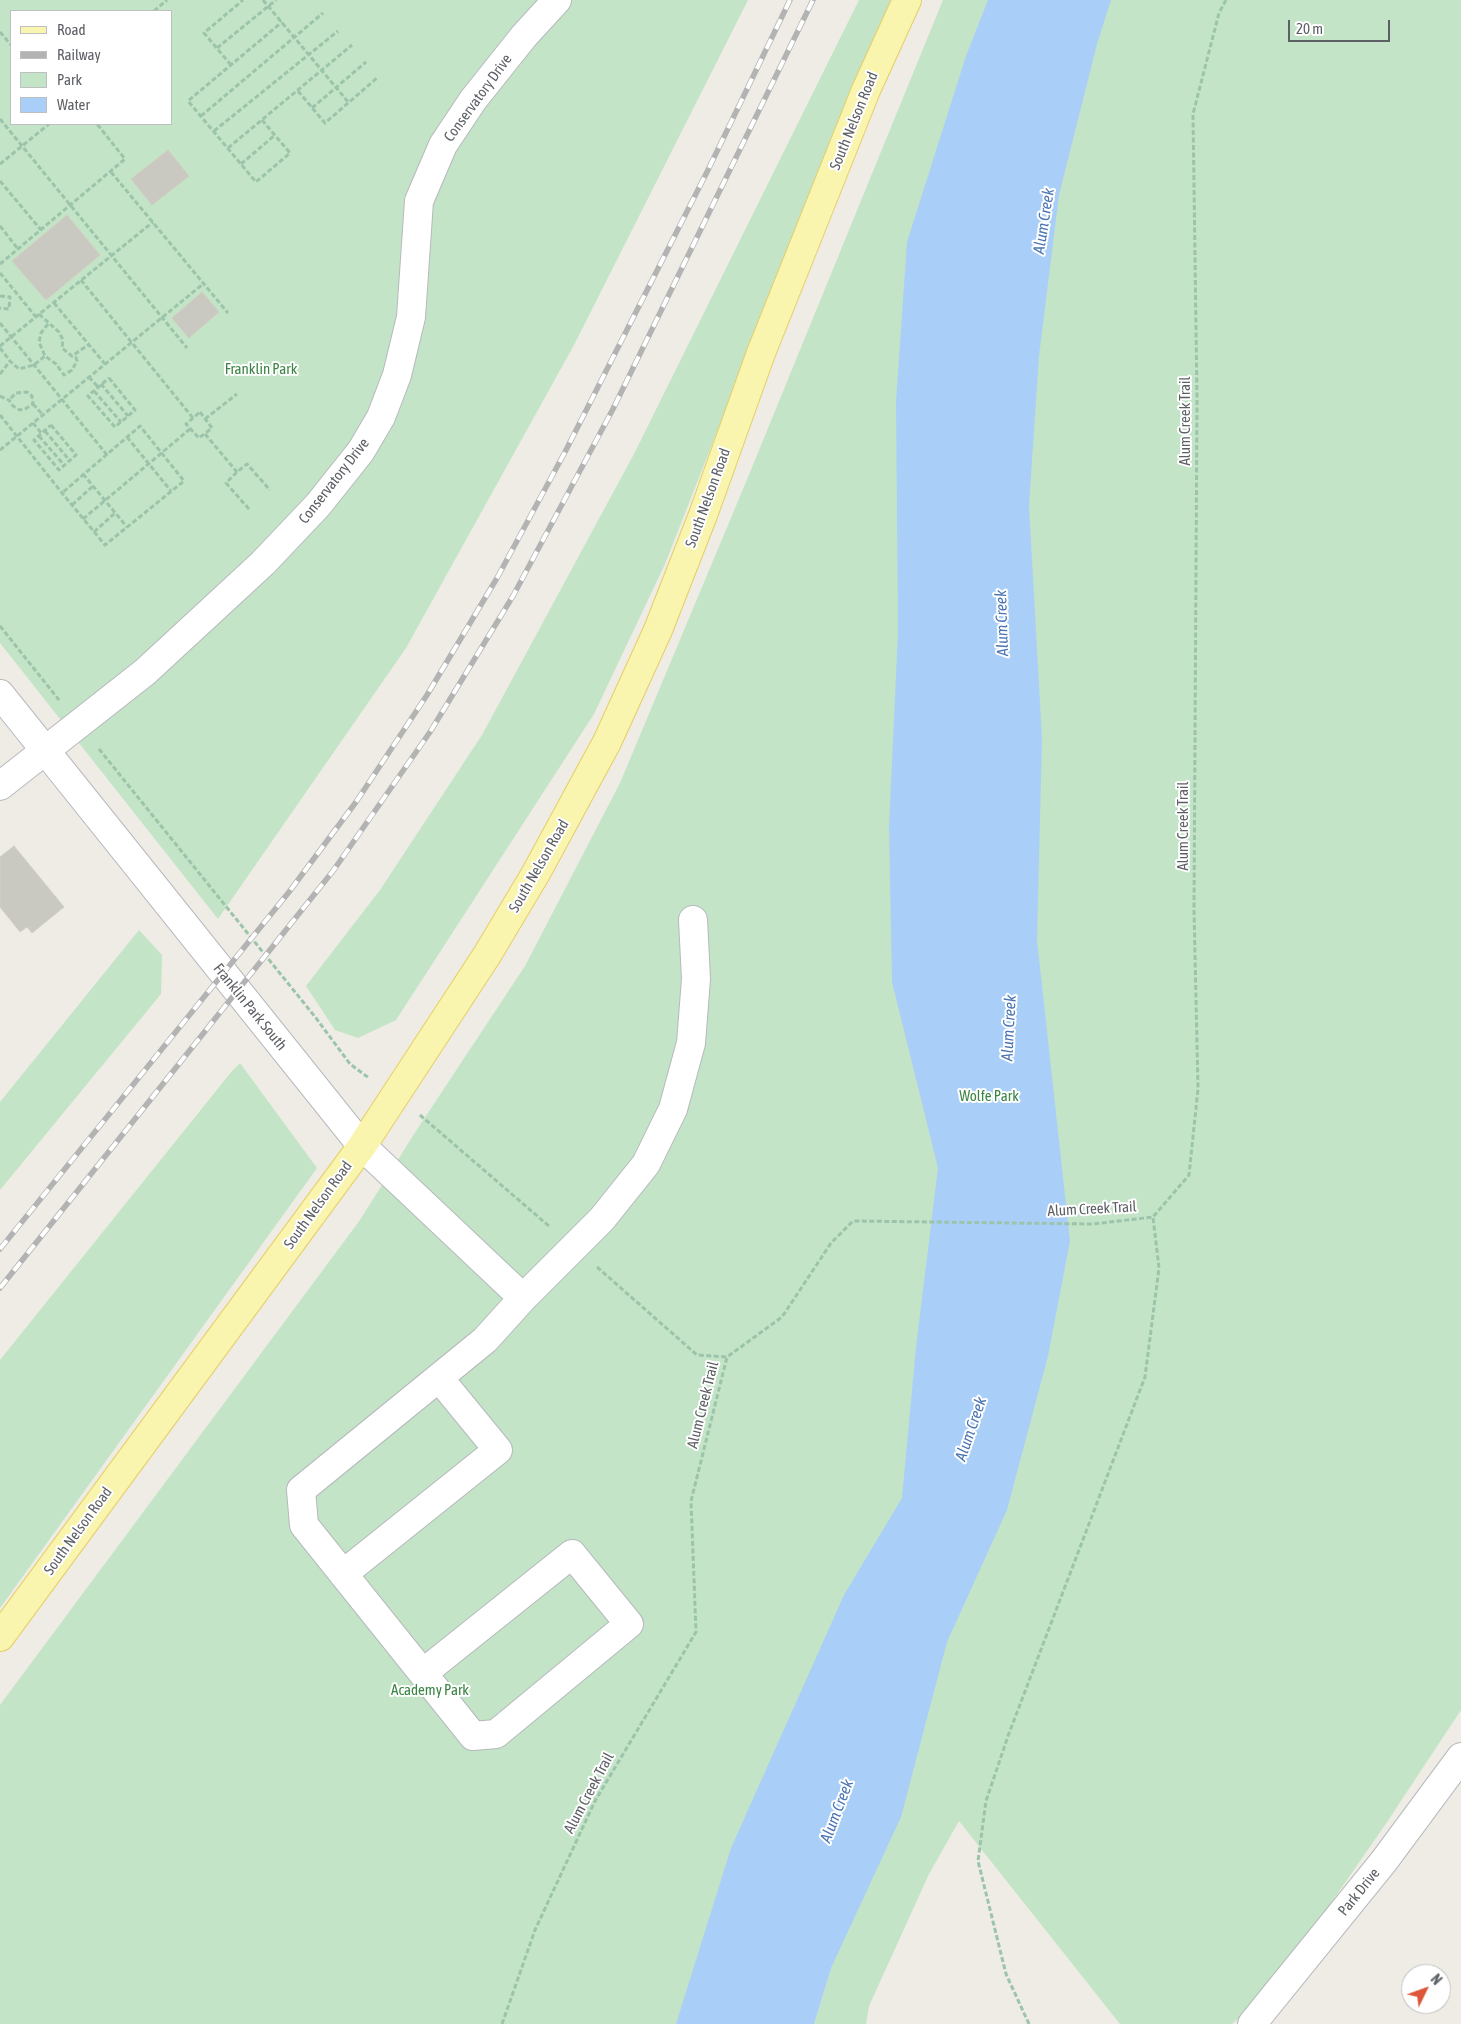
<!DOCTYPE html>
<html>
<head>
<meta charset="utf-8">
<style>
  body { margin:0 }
  #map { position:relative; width:1461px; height:2024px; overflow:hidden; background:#eeece4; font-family:"Asap Condensed",sans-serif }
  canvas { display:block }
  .legend { position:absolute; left:10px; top:10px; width:162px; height:115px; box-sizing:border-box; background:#fff; border:1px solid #bebfc1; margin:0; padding:6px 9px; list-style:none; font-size:15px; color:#5c5f64 }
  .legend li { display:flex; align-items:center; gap:10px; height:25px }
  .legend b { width:25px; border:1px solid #bebfc1 }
  .north { position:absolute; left:1401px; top:1964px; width:50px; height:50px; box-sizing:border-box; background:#fff; border:1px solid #bebfc1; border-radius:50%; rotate:48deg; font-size:14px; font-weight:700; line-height:20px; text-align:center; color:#5c5f64 }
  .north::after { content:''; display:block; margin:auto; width:18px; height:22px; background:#dd563b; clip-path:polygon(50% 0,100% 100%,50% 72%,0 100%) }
  .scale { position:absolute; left:1288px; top:20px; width:102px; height:22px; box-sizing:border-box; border:2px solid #5c5f64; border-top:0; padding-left:6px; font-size:15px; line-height:18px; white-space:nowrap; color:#5c5f64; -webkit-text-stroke:4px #fff; paint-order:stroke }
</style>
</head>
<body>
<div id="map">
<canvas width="1461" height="2024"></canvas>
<ul class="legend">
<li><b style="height:6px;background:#f9f4ae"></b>Road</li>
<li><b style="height:6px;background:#b3b3b4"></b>Railway</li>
<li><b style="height:14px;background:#c3e4c6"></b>Park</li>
<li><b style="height:14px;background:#a9cff9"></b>Water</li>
</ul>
<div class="north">N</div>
<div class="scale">20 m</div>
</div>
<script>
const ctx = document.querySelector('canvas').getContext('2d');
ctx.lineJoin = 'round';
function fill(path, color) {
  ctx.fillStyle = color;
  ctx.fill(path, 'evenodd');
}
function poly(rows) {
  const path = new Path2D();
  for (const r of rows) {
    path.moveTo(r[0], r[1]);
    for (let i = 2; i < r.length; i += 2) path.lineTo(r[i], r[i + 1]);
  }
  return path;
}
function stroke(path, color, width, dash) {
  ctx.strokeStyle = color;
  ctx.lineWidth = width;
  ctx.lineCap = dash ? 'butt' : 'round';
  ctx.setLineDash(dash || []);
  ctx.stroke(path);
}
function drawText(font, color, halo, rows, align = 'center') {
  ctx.font = font + ' "Asap Condensed",sans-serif';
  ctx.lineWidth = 4;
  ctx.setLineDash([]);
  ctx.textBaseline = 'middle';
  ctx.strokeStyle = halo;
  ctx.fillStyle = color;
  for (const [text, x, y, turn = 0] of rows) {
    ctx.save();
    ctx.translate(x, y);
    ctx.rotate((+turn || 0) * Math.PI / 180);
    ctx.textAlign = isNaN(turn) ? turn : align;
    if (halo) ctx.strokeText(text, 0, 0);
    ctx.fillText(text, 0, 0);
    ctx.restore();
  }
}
const green = poly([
  [0,0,748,0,574,345,406,648,218,919,0,643],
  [11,11,171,11,171,124,11,124],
  [859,0,902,0,783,264,665,564,594,714,396,1020,358,1038,335,1030,306,986,380,890,482,735,634,454],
  [943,0,1461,0,1461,1710,1387,1822,1306,1939,1244,2013,1232,2024,1120,2024,959,1821,929,1874,869,2006,866,2024,814,2024,832,1966,757,2024,0,2024,0,1705,360,1220,416,1131,525,966,620,783,746,482],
  [139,930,162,955,161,994,0,1190,0,1102],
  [240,1063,317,1168,0,1608,0,1360,232,1071]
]);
const water = poly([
  [988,0,1111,0,1097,44,1059,195,1039,356,1029,506,1042,739,1037,940,1070,1241,1048,1356,1007,1510,947,1642,901,1817,832,1966,814,2024,676,2024,731,1848,844,1595,902,1498,916,1347,938,1168,892,982,889,826,898,632,896,401,907,242,966,56]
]);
const building = poly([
  [168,150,189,176,152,205,131,179,168,150],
  [67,215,100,255,46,300,12,261,67,215],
  [202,292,219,312,189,338,172,318,202,292],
  [14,846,64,907,32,933,27,927,20,932,0,907,0,857,14,846]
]);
const path = poly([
  [263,0,349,103],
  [154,11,167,0],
  [0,32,11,45],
  [217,48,276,0],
  [231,65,204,33,243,0],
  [298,91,325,123,377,78],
  [312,108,366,62],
  [201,116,323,13],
  [0,119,187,348],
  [262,120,290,153,256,182,188,101,282,22],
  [214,131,338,31],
  [228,148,352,45],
  [0,164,49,124],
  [241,164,275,135],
  [111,172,228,313],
  [0,181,41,230],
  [0,226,18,249],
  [0,264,125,159,97,124],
  [0,273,36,317],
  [81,280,193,418],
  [0,296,10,297,9,309,0,308],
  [54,303,105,364],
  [39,314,59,332,63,340,62,348,72,356,88,345],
  [0,323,107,455],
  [48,324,41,333,39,342,45,356,56,364,64,375,72,370,77,361,75,355],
  [0,346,153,222],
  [0,348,10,361],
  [0,374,10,361,19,369,34,365,45,356],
  [89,377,98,387],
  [109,378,135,410,115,427,88,396,109,378],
  [101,384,128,416],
  [94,391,121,422],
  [0,396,9,400,13,406,20,410,25,409,33,404,32,396,27,392,16,393,9,400],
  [33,404,43,415],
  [200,412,212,428,199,438,186,424,200,412],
  [0,415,62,493,105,545,184,481,140,426,62,493],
  [205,419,237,394],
  [33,423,42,434],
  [51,425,76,455,59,470,34,440,51,425],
  [45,431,70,461],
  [205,434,237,472],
  [39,436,64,465],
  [127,437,171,491],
  [0,450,203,284],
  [83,474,127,527],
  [72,505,93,486],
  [249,509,226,483,237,472,247,464,270,490],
  [83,519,190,429],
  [94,532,115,513],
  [0,626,59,700],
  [99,749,316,1018,350,1064,369,1078],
  [420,1115,550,1227],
  [597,1267,697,1355,727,1357],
  [502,2024,535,1930,595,1801,696,1632,691,1501,727,1357,782,1317,831,1243,853,1221,1093,1224,1153,1217,1189,1175,1198,1089,1194,910,1197,399,1193,114,1219,13,1226,0],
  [1029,2024,1006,1974,978,1861,986,1801,1008,1736,1145,1377,1159,1268,1153,1217]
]);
const minor = poly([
  [0,694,362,1146,523,1298],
  [0,786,145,672,263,563,318,505,361,451,381,417,397,375,411,317,419,201,443,145,473,100,524,36,557,0],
  [343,1574,498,1450,439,1378],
  [423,1673,572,1554,629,1624,496,1734,473,1736,304,1525,301,1490,485,1340,523,1298,602,1219,646,1164,673,1109,691,1043,696,979,693,920],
  [1252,2024,1384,1861,1461,1757]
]);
const major = poly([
  [0,1637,362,1146,487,955,536,873,607,742,658,630,703,515,761,353,866,90,907,0]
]);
const rail = poly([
  [0,1249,289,892,356,802,427,695,497,578,565,452,707,172,790,0],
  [0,1288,333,871,430,732,513,596,613,409,813,0]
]);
const streetNames = [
  ["Conservatory Drive",478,98,-54],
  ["South Nelson Road",854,121,-68],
  ["Alum Creek Trail",1185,421,-90],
  ["Conservatory Drive",334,481,-52],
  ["South Nelson Road",708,498,-70],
  ["Alum Creek Trail",1183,826,-90],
  ["South Nelson Road",539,866,-60],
  ["Franklin Park South",250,1007,51],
  ["South Nelson Road",318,1205,-54],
  ["Alum Creek Trail",1092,1209,-3],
  ["Alum Creek Trail",703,1405,-76],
  ["South Nelson Road",78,1531,-54],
  ["Alum Creek Trail",589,1793,-62],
  ["Park Drive",1359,1892,-51]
];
const parkNames = [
  ["Franklin Park",261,369],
  ["Wolfe Park",989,1096],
  ["Academy Park",430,1690]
];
const waterNames = [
  ["Alum Creek",1044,221,-81],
  ["Alum Creek",1002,623,-92],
  ["Alum Creek",1009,1028,-87],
  ["Alum Creek",971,1429,-71],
  ["Alum Creek",837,1811,-69]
];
fill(green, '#c3e4c6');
fill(water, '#a9cff9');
fill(building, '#c9c8c1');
stroke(building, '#d2cfc3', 1);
stroke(minor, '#b7b9bd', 30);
stroke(major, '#e7ce64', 30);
stroke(path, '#9cc4ab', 3, [5, 2.5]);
stroke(minor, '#fff', 28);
stroke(major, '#f9f4ae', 28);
stroke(rail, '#b3b3b4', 5.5);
stroke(rail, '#fff', 4, [11]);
drawText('15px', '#5c5f64', '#fff', streetNames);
drawText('15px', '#3c8445', '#fff', parkNames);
drawText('italic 16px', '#4a74b2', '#fff', waterNames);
</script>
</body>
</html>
